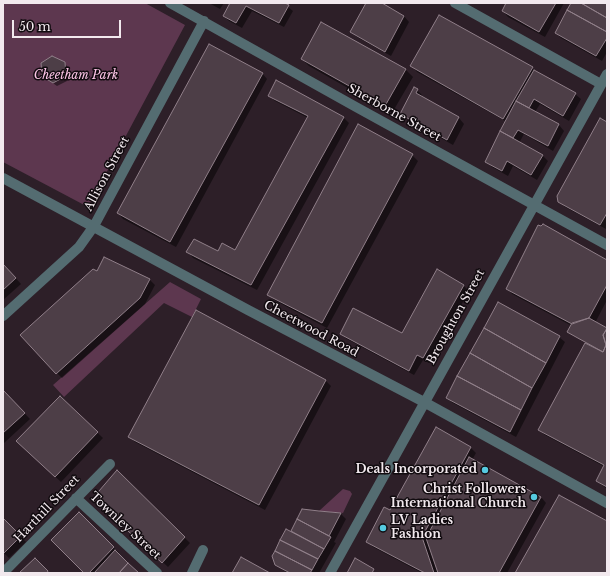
<!DOCTYPE html>
<html>
<head>
<meta charset="utf-8">
<style>
  body { margin:0 }
  #map { position:relative; width:610px; height:576px; overflow:hidden; background:#2d1f28; font-family:"Libre Baskerville",serif }
  canvas { display:block }
  .frame { position:absolute; inset:0; border:4px solid #f2e9ee; pointer-events:none }
  .scale { position:absolute; left:12px; top:20px; width:109px; height:18px; box-sizing:border-box; border:2px solid #f2e9ee; border-top:0; padding-left:5px; font-size:12px; line-height:14px; white-space:nowrap; color:#f2e9ee; -webkit-text-stroke:3px #110b0f; paint-order:stroke }
</style>
</head>
<body>
<div id="map">
<canvas width="610" height="576"></canvas>
<div class="frame"></div>
<div class="scale">50 m</div>
</div>
<script>
const ctx = document.querySelector('canvas').getContext('2d');
ctx.lineJoin = 'round';
function fill(path, color) {
  ctx.fillStyle = color;
  ctx.fill(path, 'evenodd');
}
function poly(rows) {
  const path = new Path2D();
  for (const r of rows) {
    path.moveTo(r[0], r[1]);
    for (let i = 2; i < r.length; i += 2) path.lineTo(r[i], r[i + 1]);
  }
  return path;
}
function stroke(path, color, width, dash) {
  ctx.strokeStyle = color;
  ctx.lineWidth = width;
  ctx.lineCap = dash ? 'butt' : 'round';
  ctx.setLineDash(dash || []);
  ctx.stroke(path);
}
function drawText(font, color, halo, rows, align = 'center') {
  ctx.font = font + ' "Libre Baskerville",serif';
  ctx.lineWidth = 3;
  ctx.setLineDash([]);
  ctx.textBaseline = 'middle';
  ctx.strokeStyle = halo;
  ctx.fillStyle = color;
  for (const [text, x, y, turn = 0] of rows) {
    ctx.save();
    ctx.translate(x, y);
    ctx.rotate((+turn || 0) * Math.PI / 180);
    ctx.textAlign = isNaN(turn) ? turn : align;
    if (halo) ctx.strokeText(text, 0, 0);
    ctx.fillText(text, 0, 0);
    ctx.restore();
  }
}
const green = poly([
  [3,3,145,3,185,25,88,207,3,162],
  [170,282,201,299,192,317,164,303,64,397,53,385],
  [343,489,350,491,352,494,343,513,319,511]
]);
const shadow = poly([
  [209,3,224,3,220,9],
  [231,3,283,3,293,11,284,27,252,11,242,28,229,21,224,16],
  [367,3,381,3,404,16,409,22,391,56,357,37,351,32],
  [507,3,564,3,545,37,508,17,503,11],
  [572,3,607,3,607,52,602,61,561,38,556,33],
  [302,59,405,69,413,77,392,113,309,66],
  [64,63,68,67,69,80,57,86,43,76],
  [412,66,532,68,538,73,575,94,581,99,569,121,540,104,535,112,559,125,564,131,553,151,524,134,519,143,543,156,548,161,537,180,513,166,508,176,492,167,486,161,507,122,417,72],
  [262,73,267,79,176,247,123,219,118,213],
  [417,90,422,95,421,97,459,118,464,124,453,145,407,119,401,114],
  [269,96,343,117,349,123,257,290,193,258,188,252,236,251,308,118,275,101],
  [607,123,607,228,606,229,565,207,559,201],
  [412,155,418,161,327,328,274,300,268,294],
  [105,258,150,280,155,285,145,304,62,378,57,373,98,272],
  [607,261,607,300,595,323,607,329,607,489,597,481,605,467,545,435,539,430,586,343,572,326,512,294,507,288],
  [3,264,21,284,3,300],
  [463,285,469,291,429,363,423,360,414,375,347,339,341,334,403,334],
  [559,337,565,342,516,437,453,403,447,398],
  [326,381,331,386,265,510,135,442,130,437],
  [3,391,30,419,3,444],
  [60,397,103,438,61,482,23,446],
  [470,447,476,453,472,460,541,497,546,503,507,573,422,573,373,547,367,541,391,511],
  [117,472,190,543,168,567,100,503],
  [303,510,341,514,346,519,334,542,336,543,319,573,287,573,276,564],
  [79,513,119,553,118,554,137,573,86,573],
  [3,519,26,542,9,558,3,552]
]);
const building = poly([
  [230,3,285,3,289,5,279,23,246,6,236,23,223,16,230,3],
  [366,3,382,3,404,16,385,52,350,32,366,3],
  [506,3,556,3,539,32,502,11,506,3],
  [571,3,581,3,607,18,607,32,567,10,571,3],
  [581,3,607,3,607,18,581,3],
  [567,10,607,32,607,38,596,56,555,33,567,10],
  [439,15,533,67,503,119,410,66,439,15],
  [321,22,406,69,385,106,301,59,321,22],
  [209,44,263,73,170,242,117,213,209,44],
  [52,56,65,62,66,76,53,83,42,76,41,63,52,56],
  [534,70,576,93,563,116,534,99,529,108,516,101,534,70],
  [276,80,344,117,251,285,186,252,194,239,218,251,222,243,235,250,308,116,268,96,276,80],
  [414,87,418,89,416,93,459,117,447,140,400,114,414,87],
  [516,101,559,124,548,146,518,130,513,138,500,131,516,101],
  [600,118,607,122,607,213,600,225,558,202,557,196,600,118],
  [358,124,413,154,322,323,267,295,358,124],
  [500,131,543,155,531,175,507,161,502,171,485,162,500,131],
  [543,224,607,260,607,285,589,318,572,324,506,289,538,225,541,226,543,224],
  [104,257,150,279,140,298,56,374,20,335,93,269,97,271,104,257],
  [3,264,16,278,3,290,3,264],
  [437,269,464,285,423,358,417,355,409,371,340,334,353,308,402,333,437,269],
  [498,302,560,336,546,363,484,328,498,302],
  [196,310,326,380,259,505,128,437,196,310],
  [589,318,607,328,603,335,606,345,603,352,567,332,572,323,589,318],
  [484,328,546,363,532,388,470,353,484,328],
  [607,329,607,487,596,481,604,465,538,430,585,343,603,352,606,345,603,335,607,329],
  [470,353,532,388,521,410,457,376,470,353],
  [457,376,521,410,510,432,446,398,457,376],
  [3,390,25,413,3,433,3,390],
  [60,396,98,432,55,477,16,441,60,396],
  [436,427,471,447,422,537,434,573,425,573,366,542,384,507,390,510,436,427],
  [469,457,541,497,499,573,438,573,426,538,469,457],
  [117,470,185,537,162,563,93,498,117,470],
  [559,495,607,521,607,573,515,573,559,495],
  [302,509,319,511,341,513,329,536,297,519,302,509],
  [79,512,114,547,89,573,84,573,51,540,79,512],
  [3,518,21,536,3,554,3,518],
  [297,519,331,537,324,549,291,531,297,519],
  [286,529,324,549,318,559,280,540,286,529],
  [280,540,318,559,312,570,275,551,280,540],
  [115,550,128,563,119,573,94,573,115,550],
  [275,551,312,570,310,573,290,573,275,565,272,556,275,551],
  [241,557,270,573,232,573,241,557],
  [35,558,48,571,47,573,19,573,35,558],
  [355,558,374,569,372,573,347,573,355,558],
  [128,563,139,573,119,573,128,563]
]);
const street = poly([
  [170,3,356,107,607,245],
  [455,3,601,84],
  [3,178,248,310,424,402,607,503],
  [3,316,79,247,94,226,204,21],
  [76,498,157,573],
  [3,573,110,464],
  [192,573,203,550],
  [330,573,607,74]
]);
const markers = [
  [485,470,4,"#55cae0"],
  [534,497,4,"#55cae0"],
  [383,528,4,"#55cae0"]
];
const parkNames = [
  ["Cheetham Park",76,76]
];
const streetNames = [
  ["Sherborne Street",394,113,29],
  ["Allison Street",107,174,-62],
  ["Broughton Street",456,317,-61],
  ["Cheetwood Road",311,329,28],
  ["Harthill Street",47,509,-46],
  ["Townley Street",125,526,43]
];
const poiNames = [
  ["Deals Incorporated",477,470],
  ["Christ Followers",526,490],
  ["International Church",526,504],
  ["LV Ladies",391,521,"left"],
  ["Fashion",391,535,"left"]
];
fill(green, '#5d374f');
fill(shadow, '#0007');
fill(building, '#4d3e47');
stroke(building, '#907f89', 1);
stroke(street, '#546c71', 10);
for (const [x, y, r, color] of markers) {
  const dot = new Path2D();
  dot.arc(x, y, r, 0, 2 * Math.PI);
  ctx.fillStyle = color;
  ctx.fill(dot);
  stroke(dot, '#110b0f', 1.5);
}
drawText('italic 12px', '#fdc5e7', '#110b0f', parkNames);
drawText('12px', '#f2e9ee', '#110b0f', streetNames);
drawText('bold 12px', '#f2e9ee', '#110b0f', poiNames, 'right');
</script>
</body>
</html>
